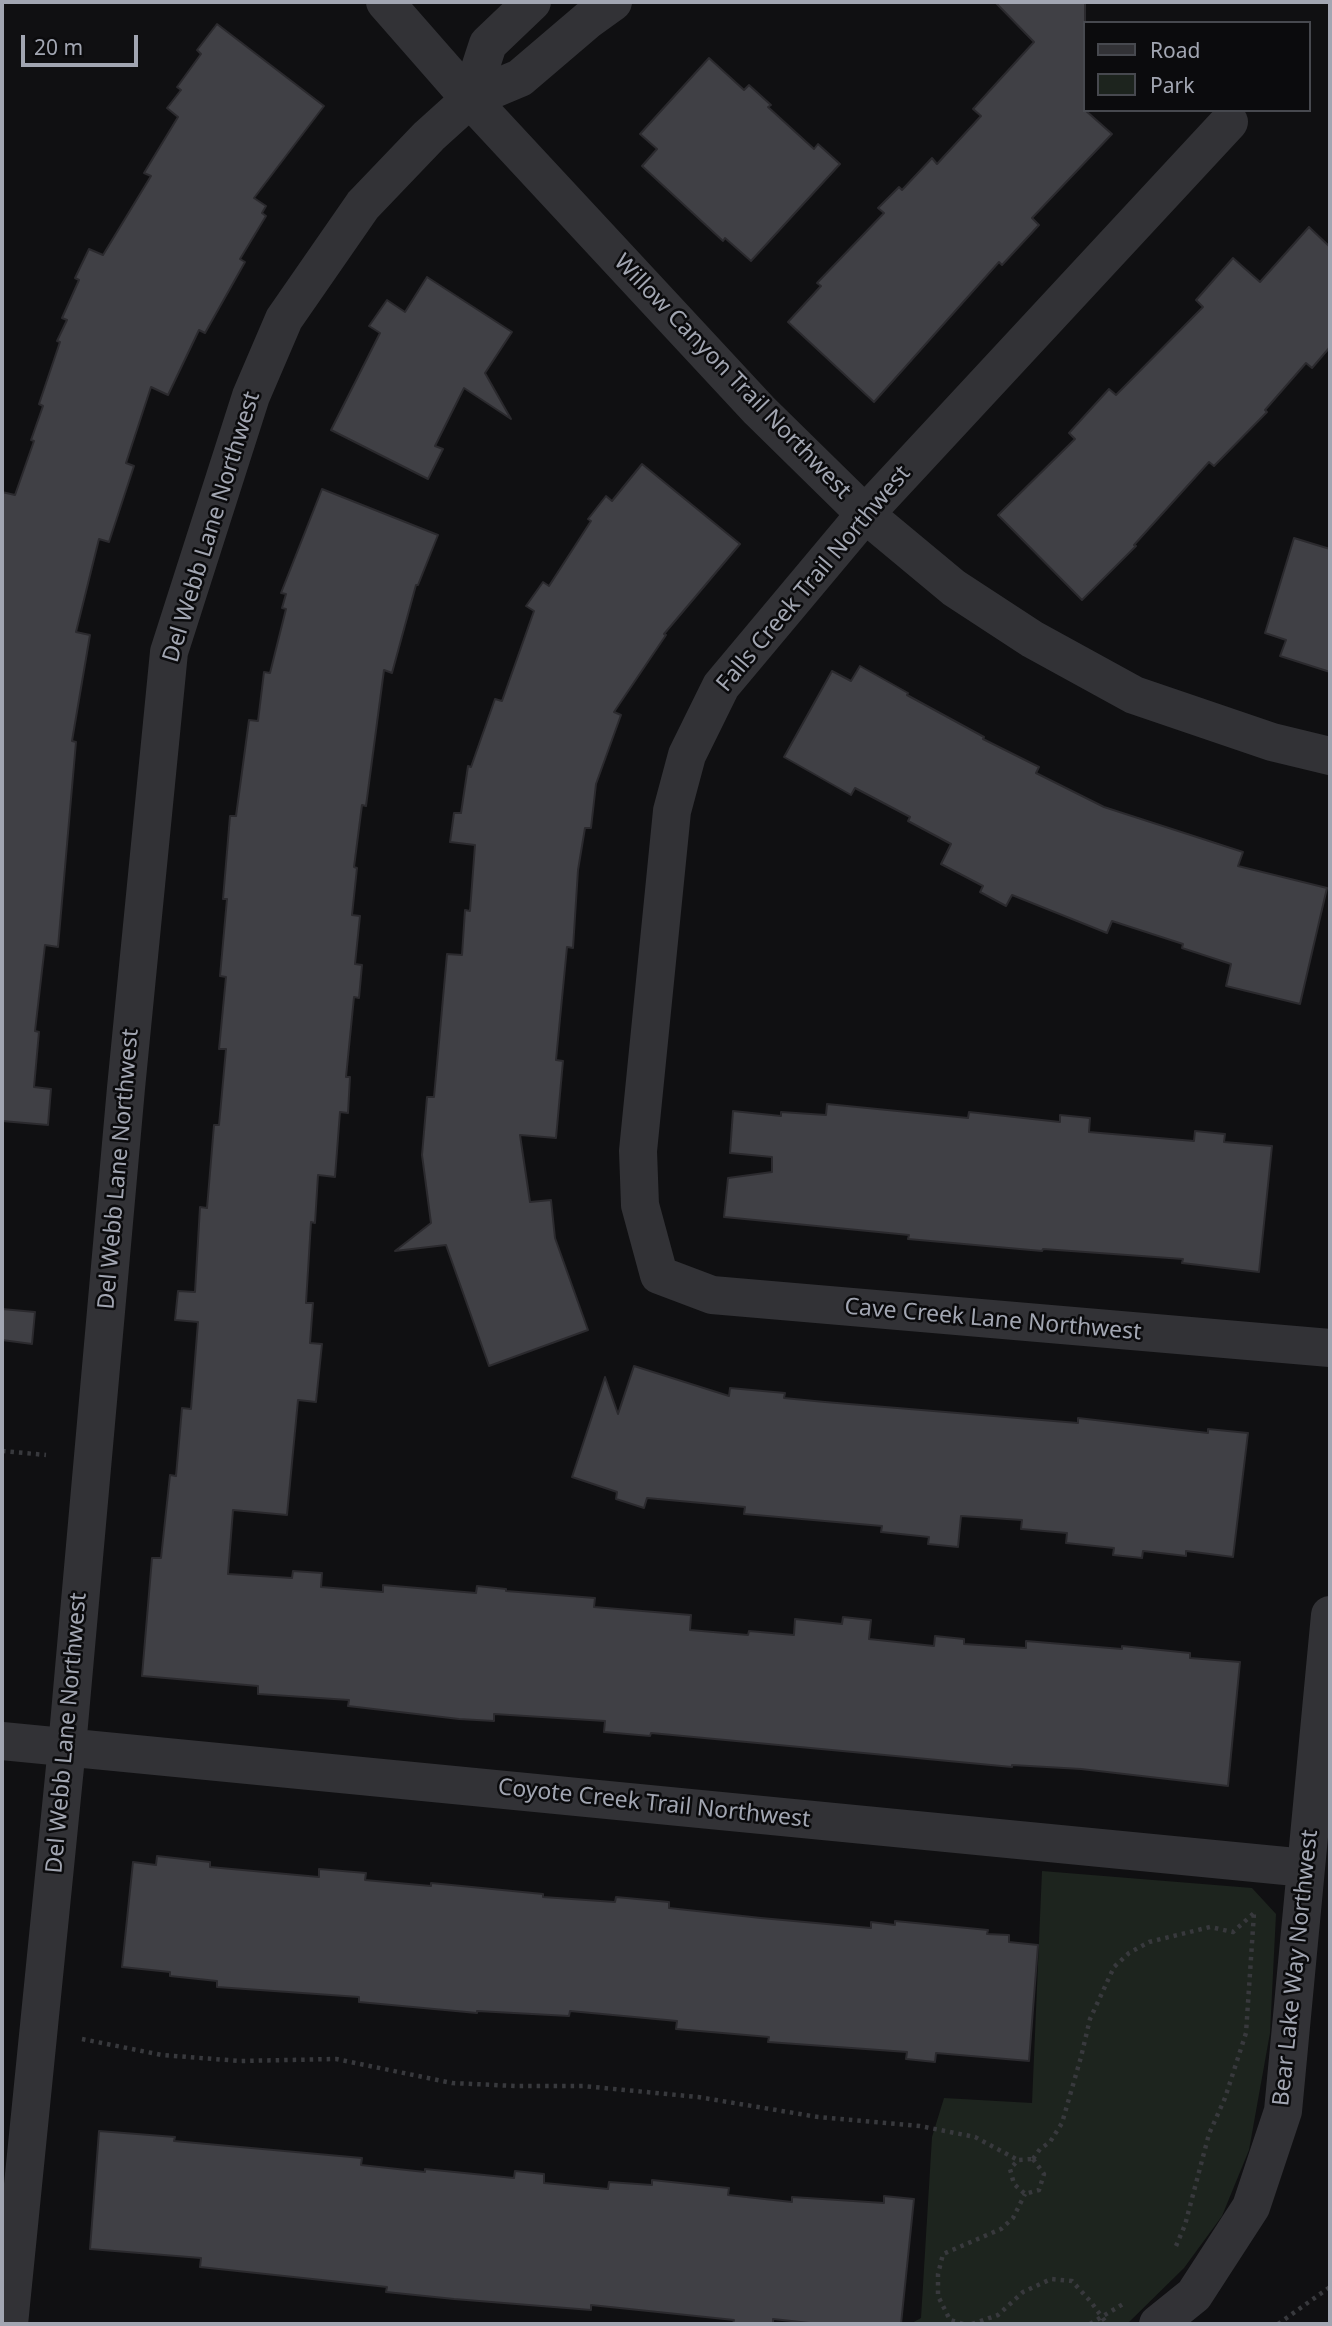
<!DOCTYPE html>
<html>
<head>
<meta charset="utf-8">
<style>
  body { margin:0 }
  #map { position:relative; width:1332px; height:2326px; overflow:hidden; background:#101012; font-family:"Noto Sans",sans-serif }
  canvas { display:block }
  .frame { position:absolute; inset:0; border:4px solid #a2a6b2; pointer-events:none }
  .legend { position:absolute; left:1083px; top:21px; width:228px; height:91px; box-sizing:border-box; background:#0b0b0d; border:2px solid #47494f; margin:0; padding:9px 12px; list-style:none; font-size:21px; color:#a2a6b2 }
  .legend li { display:flex; align-items:center; gap:14px; height:35px }
  .legend b { width:35px; border:2px solid #47494f }
  .scale { position:absolute; left:21px; top:35px; width:117px; height:32px; box-sizing:border-box; border:4px solid #a2a6b2; border-top:0; padding-left:9px; font-size:21px; line-height:24px; white-space:nowrap; color:#a2a6b2; -webkit-text-stroke:5px #0b0b0d; paint-order:stroke }
</style>
</head>
<body>
<div id="map">
<canvas width="1332" height="2326"></canvas>
<div class="frame"></div>
<ul class="legend">
<li><b style="height:9px;background:#323236"></b>Road</li>
<li><b style="height:19px;background:#1d241e"></b>Park</li>
</ul>
<div class="scale">20 m</div>
</div>
<script>
const ctx = document.querySelector('canvas').getContext('2d');
ctx.lineJoin = 'round';
function fill(path, color) {
  ctx.fillStyle = color;
  ctx.fill(path, 'evenodd');
}
function poly(rows) {
  const path = new Path2D();
  for (const r of rows) {
    path.moveTo(r[0], r[1]);
    for (let i = 2; i < r.length; i += 2) path.lineTo(r[i], r[i + 1]);
  }
  return path;
}
function stroke(path, color, width, dash) {
  ctx.strokeStyle = color;
  ctx.lineWidth = width;
  ctx.lineCap = dash ? 'butt' : 'round';
  ctx.setLineDash(dash || []);
  ctx.stroke(path);
}
function drawText(font, color, halo, rows, align = 'center') {
  ctx.font = font + ' "Noto Sans",sans-serif';
  ctx.lineWidth = 5;
  ctx.setLineDash([]);
  ctx.textBaseline = 'middle';
  ctx.strokeStyle = halo;
  ctx.fillStyle = color;
  for (const [text, x, y, turn = 0] of rows) {
    ctx.save();
    ctx.translate(x, y);
    ctx.rotate((+turn || 0) * Math.PI / 180);
    ctx.textAlign = isNaN(turn) ? turn : align;
    if (halo) ctx.strokeText(text, 0, 0);
    ctx.fillText(text, 0, 0);
    ctx.restore();
  }
}
const green = poly([
  [1042,1871,1252,1888,1276,1914,1270,2033,1249,2150,1222,2216,1184,2268,1127,2324,910,2324,921,2318,932,2137,944,2098,1032,2103]
]);
const building = poly([
  [995,2,1085,2,1085,110,1112,134,1032,218,1039,225,1002,265,999,262,874,402,788,322,821,286,817,283,884,213,878,208,899,187,902,190,932,158,937,164,981,116,973,109,1034,42,995,2],
  [217,24,324,106,254,198,266,206,262,213,266,216,240,259,245,262,205,333,199,330,168,395,151,387,126,463,134,466,109,542,99,539,76,632,90,635,72,741,76,742,58,947,45,945,35,1031,39,1032,34,1087,51,1089,48,1125,2,1121,2,492,15,495,34,441,31,440,43,406,39,404,60,342,57,341,67,320,62,318,79,280,75,278,89,249,103,255,151,176,144,173,178,117,167,108,181,90,177,87,201,54,197,50,217,24],
  [709,58,744,90,749,85,771,105,768,107,814,149,818,144,840,164,751,261,725,238,723,241,642,166,657,149,640,134,709,58],
  [1309,227,1330,247,1330,347,1312,368,1306,363,1265,410,1267,412,1214,466,1209,462,1134,545,1136,546,1082,600,998,515,1075,439,1069,433,1109,389,1116,395,1203,307,1196,300,1233,258,1260,282,1309,227],
  [427,277,512,332,485,373,511,419,464,388,435,446,443,449,428,479,331,430,380,333,369,326,387,300,405,312,427,277],
  [642,464,740,544,664,634,666,635,614,712,621,715,596,784,591,828,585,828,578,870,573,948,567,947,556,1060,563,1061,556,1138,520,1135,530,1202,551,1200,555,1238,588,1330,489,1366,446,1245,395,1251,431,1223,422,1155,427,1097,434,1097,447,954,462,955,465,910,470,911,475,845,450,842,454,813,461,813,468,766,471,767,495,699,502,701,534,611,526,606,543,582,549,586,591,521,588,519,606,496,612,501,642,464],
  [322,489,438,535,418,585,416,585,392,673,384,670,366,806,362,805,354,867,357,868,352,915,360,916,355,964,362,965,359,998,354,997,346,1077,350,1077,348,1113,340,1112,335,1177,318,1175,315,1223,311,1222,306,1303,313,1303,310,1343,322,1344,316,1402,298,1400,287,1515,233,1510,228,1574,292,1578,293,1571,322,1573,321,1587,383,1592,383,1585,476,1593,477,1586,506,1589,506,1591,595,1598,594,1607,691,1615,690,1630,748,1635,749,1631,794,1635,795,1619,842,1624,843,1617,871,1620,869,1639,934,1646,935,1636,964,1639,964,1644,1026,1648,1026,1641,1122,1649,1122,1646,1190,1653,1190,1658,1240,1662,1228,1786,1081,1769,1012,1765,1012,1767,651,1733,650,1736,604,1732,605,1721,494,1714,494,1721,459,1719,348,1706,349,1700,258,1694,258,1686,142,1676,152,1558,161,1558,170,1475,176,1476,182,1408,191,1409,198,1322,175,1320,178,1291,195,1292,200,1207,207,1208,214,1125,219,1125,226,1049,219,1049,226,977,220,976,227,899,223,899,230,816,236,816,249,720,258,721,264,672,270,673,286,609,282,608,286,594,281,593,322,489],
  [1294,538,1330,549,1330,672,1280,656,1286,640,1265,633,1294,538],
  [860,666,908,693,907,695,984,737,983,739,1039,767,1036,773,1104,807,1243,852,1238,866,1327,888,1300,1004,1226,986,1231,964,1182,948,1183,944,1112,921,1107,933,1012,895,1006,906,980,892,983,886,941,864,951,844,908,821,910,817,855,788,851,795,784,757,832,671,851,681,860,666],
  [827,1104,968,1118,969,1112,1060,1122,1060,1115,1090,1118,1089,1132,1194,1141,1195,1131,1225,1134,1224,1142,1272,1146,1259,1272,1182,1263,1183,1259,1043,1249,1042,1251,908,1239,909,1235,724,1217,728,1178,772,1172,772,1157,730,1153,733,1111,781,1116,781,1112,826,1115,827,1104],
  [2,1309,35,1312,32,1344,2,1340,2,1309],
  [634,1366,729,1396,730,1388,785,1393,784,1398,825,1402,1078,1423,1078,1418,1208,1433,1208,1429,1248,1433,1233,1557,1186,1551,1186,1556,1143,1551,1142,1558,1113,1555,1114,1548,1066,1543,1067,1533,1021,1529,1022,1520,961,1516,958,1547,928,1544,929,1537,881,1532,882,1526,744,1514,745,1507,647,1498,644,1508,616,1499,617,1492,572,1477,605,1377,618,1414,634,1366],
  [157,1856,210,1862,210,1867,319,1877,319,1869,366,1873,365,1880,431,1886,431,1883,543,1894,543,1897,615,1902,616,1897,669,1902,669,1908,761,1918,871,1928,871,1922,895,1925,895,1921,988,1930,987,1934,1009,1935,1009,1942,1038,1945,1029,2061,936,2053,935,2062,906,2059,907,2052,768,2042,769,2037,676,2029,677,2021,570,2011,569,2016,477,2011,477,2013,359,2002,359,1997,217,1987,217,1981,170,1976,170,1972,122,1967,133,1862,156,1865,157,1856],
  [99,2131,175,2137,174,2141,362,2158,361,2165,425,2172,425,2169,514,2178,515,2171,544,2174,544,2183,608,2189,609,2182,652,2185,652,2180,729,2188,728,2195,792,2202,792,2197,884,2203,884,2196,914,2199,901,2324,819,2324,773,2319,773,2324,733,2324,734,2320,591,2305,591,2310,454,2299,386,2292,387,2287,200,2267,201,2258,90,2249,99,2131]
]);
const path = poly([
  [2,1451,46,1455],
  [82,2039,162,2055,240,2061,336,2059,452,2083,515,2086,583,2086,698,2097,818,2117,920,2126,975,2137,1018,2160],
  [1033,2159,1040,2149,1050,2142,1062,2123,1081,2057,1090,2019,1114,1967,1129,1953,1149,1942,1210,1927,1233,1932,1254,1913],
  [1033,2159,1044,2174,1039,2190,1025,2194,1014,2184,1010,2169,1018,2160,1033,2159],
  [1176,2246,1185,2225,1209,2134,1225,2098,1246,2033,1254,1913],
  [963,2324,950,2320,938,2296,938,2274,943,2254,1001,2229,1013,2218,1025,2194],
  [972,2324,998,2315,1023,2292,1051,2279,1072,2281,1091,2302,1107,2324],
  [1090,2324,1123,2304],
  [1278,2324,1330,2287]
]);
const minor = poly([
  [385,2,470,99,759,410,865,514,954,588,1032,639,1134,695,1272,742,1330,756],
  [470,99,488,44,532,2],
  [1229,122,865,514,721,686,687,755,672,811,638,1151,640,1205,659,1275,712,1295,1330,1348],
  [2,1741,1306,1868],
  [9,2324,67,1747,126,1088,169,652,251,396,284,319,363,205,429,136,470,99,520,78,588,20,613,2],
  [1158,2324,1194,2295,1251,2207,1283,2111,1330,1615]
]);
const streetNames = [
  ["Willow Canyon Trail Northwest",732,377,46],
  ["Del Webb Lane Northwest",212,527,-73],
  ["Falls Creek Trail Northwest",814,579,-50],
  ["Del Webb Lane Northwest",119,1169,-85],
  ["Cave Creek Lane Northwest",993,1320,5],
  ["Del Webb Lane Northwest",67,1733,-85],
  ["Coyote Creek Trail Northwest",654,1804,6],
  ["Bear Lake Way Northwest",1296,1968,-84]
];
fill(green, '#1d241e');
fill(building, '#404045');
stroke(building, '#2b2a2e', 2);
stroke(path, '#38393d', 4.5, [3.5, 5]);
stroke(minor, '#323236', 38);
drawText('23px', '#a2a6b2', '#0b0b0d', streetNames);
</script>
</body>
</html>
